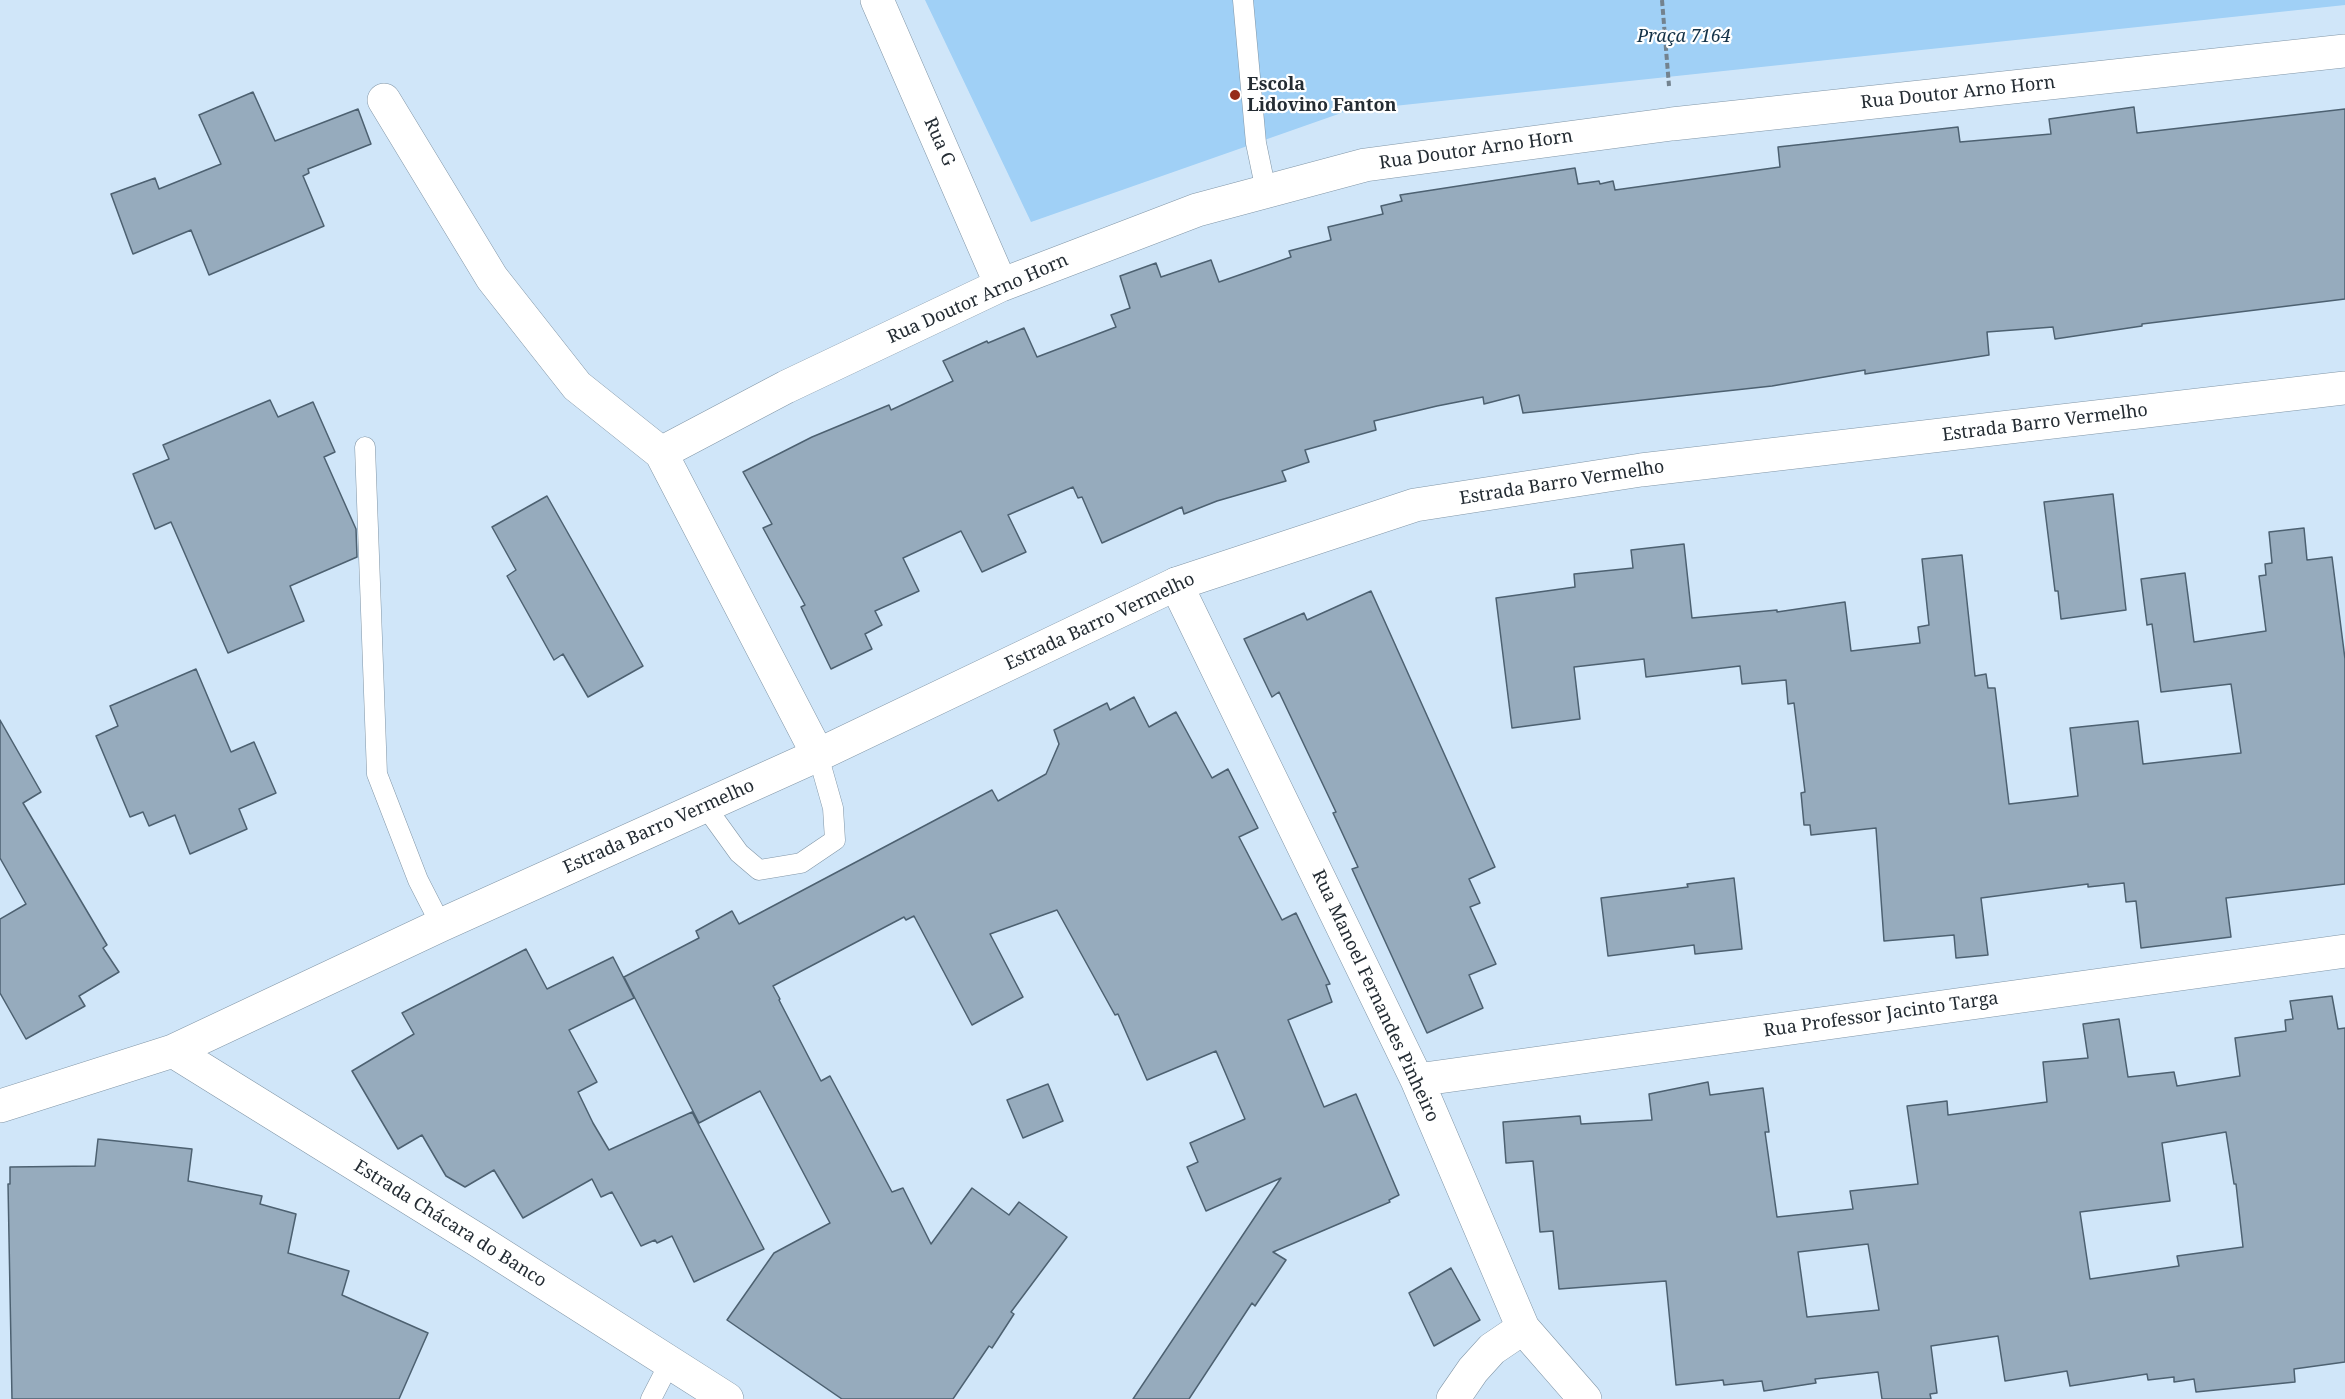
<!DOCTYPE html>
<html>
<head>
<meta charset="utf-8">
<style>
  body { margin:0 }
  canvas { display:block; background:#d0e6f9 }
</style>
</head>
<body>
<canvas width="2345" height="1399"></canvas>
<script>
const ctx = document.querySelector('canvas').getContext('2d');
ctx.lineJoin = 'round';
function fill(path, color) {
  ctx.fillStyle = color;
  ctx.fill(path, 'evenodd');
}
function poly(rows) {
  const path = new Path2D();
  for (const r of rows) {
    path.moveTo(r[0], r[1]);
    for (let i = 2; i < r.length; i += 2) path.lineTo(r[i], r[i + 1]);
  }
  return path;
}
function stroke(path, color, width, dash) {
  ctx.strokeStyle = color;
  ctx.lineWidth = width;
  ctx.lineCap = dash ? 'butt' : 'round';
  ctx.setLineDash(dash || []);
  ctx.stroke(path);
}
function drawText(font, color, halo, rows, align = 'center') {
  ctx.font = font + ' "Noto Serif",serif';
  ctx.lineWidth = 4.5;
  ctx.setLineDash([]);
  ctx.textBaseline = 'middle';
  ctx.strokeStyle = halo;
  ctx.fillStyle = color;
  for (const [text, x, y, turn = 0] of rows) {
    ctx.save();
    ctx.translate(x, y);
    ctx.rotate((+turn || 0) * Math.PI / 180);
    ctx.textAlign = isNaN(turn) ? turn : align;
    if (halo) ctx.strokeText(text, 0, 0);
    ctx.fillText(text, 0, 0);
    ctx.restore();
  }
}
const green = poly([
  [925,0,2345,0,2345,5,1347,111,1031,222]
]);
const building = poly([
  [253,92,275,141,358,109,371,144,308,169,309,173,303,176,324,226,209,275,191,230,133,254,111,194,155,178,159,189,221,164,199,115,253,92],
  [2134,107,2137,133,2345,109,2345,299,2142,324,2142,326,2055,339,2053,327,1987,332,1989,355,1865,374,1865,370,1772,386,1523,413,1519,395,1484,404,1483,397,1437,406,1374,421,1376,430,1305,450,1309,462,1282,471,1286,481,1217,501,1184,514,1182,507,1102,543,1082,497,1078,498,1073,487,1008,515,1026,552,982,572,961,531,903,558,919,591,875,611,882,625,865,634,872,649,831,669,801,607,805,605,763,528,772,524,743,472,812,437,889,405,891,410,953,381,943,361,987,341,988,343,1024,328,1037,357,1116,327,1111,315,1130,308,1120,276,1156,263,1161,277,1211,260,1219,282,1291,257,1289,251,1331,240,1328,227,1383,214,1381,206,1402,201,1400,195,1575,168,1578,184,1599,181,1600,184,1613,181,1615,190,1780,167,1778,147,1958,127,1960,142,2051,134,2049,119,2134,107],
  [270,400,278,417,313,402,335,452,324,457,356,529,357,557,290,586,304,621,228,653,171,522,155,529,133,474,169,459,163,445,270,400],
  [2113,494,2126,610,2061,619,2058,591,2055,591,2044,502,2113,494],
  [547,496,643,666,588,697,563,654,554,660,507,576,516,570,492,527,547,496],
  [2304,528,2307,560,2332,557,2345,659,2345,884,2226,898,2231,937,2141,948,2136,901,2126,902,2124,883,2088,887,2088,884,1981,898,1988,955,1956,958,1954,935,1884,941,1876,828,1811,835,1810,825,1804,825,1801,793,1805,792,1794,703,1788,704,1786,680,1742,684,1740,666,1646,677,1644,659,1574,667,1580,719,1512,728,1496,598,1575,587,1574,574,1633,568,1631,550,1684,544,1692,618,1777,610,1777,612,1845,602,1851,651,1920,643,1918,627,1929,625,1922,559,1962,555,1975,676,1986,674,1988,688,1995,688,2009,804,2078,796,2070,728,2138,721,2143,764,2241,753,2231,684,2161,692,2152,624,2147,625,2141,579,2185,573,2194,642,2266,631,2259,576,2266,575,2265,564,2272,563,2269,532,2304,528],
  [1371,591,1495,867,1469,879,1480,903,1470,907,1496,964,1469,975,1483,1008,1427,1033,1352,869,1358,867,1333,813,1336,812,1279,692,1272,697,1244,639,1304,613,1307,620,1371,591],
  [196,669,231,752,254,742,276,793,239,809,247,829,190,854,175,815,149,826,143,812,130,817,96,736,118,726,110,706,196,669],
  [1134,697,1149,727,1176,712,1212,778,1228,769,1258,828,1239,837,1282,920,1296,913,1330,984,1326,985,1332,1002,1288,1020,1324,1107,1356,1094,1399,1195,1389,1200,1390,1202,1273,1252,1286,1260,1255,1306,1252,1303,1189,1399,1133,1399,1281,1178,1206,1211,1187,1167,1198,1162,1190,1143,1245,1119,1216,1051,1147,1080,1118,1014,1115,1015,1057,910,990,934,1023,997,972,1025,914,916,906,920,904,917,773,986,780,999,779,1000,821,1081,830,1076,892,1192,903,1188,931,1244,972,1188,1009,1215,1019,1202,1067,1237,1011,1312,1014,1314,992,1348,989,1346,953,1399,842,1399,727,1320,774,1253,830,1223,760,1091,699,1123,624,977,699,938,696,931,732,911,739,924,992,790,998,801,1046,774,1059,744,1054,730,1107,703,1110,710,1134,697],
  [0,720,41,792,23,803,107,945,103,948,119,972,79,996,85,1006,26,1039,0,993,0,919,26,904,0,858,0,720],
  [1734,878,1742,949,1695,954,1694,945,1608,956,1601,898,1688,887,1687,884,1734,878],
  [526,949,547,989,613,957,634,998,569,1030,597,1082,578,1092,593,1123,609,1150,692,1112,764,1249,694,1282,672,1236,657,1243,655,1240,641,1246,612,1192,601,1197,592,1179,523,1218,494,1170,465,1187,446,1176,422,1135,398,1149,352,1071,414,1034,402,1013,526,949],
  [2332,996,2338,1029,2345,1028,2345,1362,2294,1369,2295,1382,2196,1392,2194,1379,2174,1382,2174,1377,2148,1380,2147,1374,2070,1386,2067,1371,2005,1381,1998,1336,1931,1346,1937,1393,1930,1394,1931,1399,1882,1399,1878,1372,1815,1379,1816,1383,1764,1391,1762,1381,1724,1385,1723,1380,1676,1385,1666,1281,1559,1289,1553,1231,1540,1232,1533,1161,1506,1163,1503,1122,1580,1116,1581,1124,1652,1120,1649,1094,1708,1082,1710,1095,1763,1088,1769,1132,1765,1132,1777,1217,1853,1209,1850,1191,1918,1184,1907,1106,1947,1101,1948,1115,2047,1102,2043,1062,2088,1058,2083,1024,2119,1019,2128,1077,2174,1072,2177,1086,2240,1076,2235,1038,2286,1031,2285,1020,2293,1019,2290,1001,2332,996],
  [2226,1132,2234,1184,2236,1184,2243,1247,2177,1256,2179,1266,2090,1279,2080,1212,2170,1201,2162,1143,2226,1132],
  [1868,1244,1879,1310,1807,1317,1798,1252,1868,1244],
  [1048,1084,1063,1121,1023,1138,1007,1100,1048,1084],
  [98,1139,192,1149,188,1181,262,1196,260,1204,296,1214,288,1253,349,1271,342,1295,428,1333,399,1399,12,1399,8,1184,10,1184,10,1167,95,1166,98,1139],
  [1451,1268,1480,1320,1434,1346,1409,1293,1451,1268]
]);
const path = poly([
  [1662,0,1669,86]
]);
const service = poly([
  [1243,0,1256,143,1266,191],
  [365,447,377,774,418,880,441,925],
  [705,806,739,853,759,870,801,863,835,840,833,808,818,755],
  [651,1399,670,1362]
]);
const minor = poly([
  [877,0,1001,285],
  [384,100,492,278,577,386,661,453,818,755],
  [661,453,786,387,1001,285,1197,210,1365,165,1672,124,2345,51],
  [1176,584,1417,1080,1523,1328,1585,1399],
  [1417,1080,2345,951],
  [1453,1399,1473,1370,1492,1349,1523,1328]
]);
const tertiary = poly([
  [173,1051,479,1241,727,1399],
  [0,1106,173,1051,441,925,818,755,1176,584,1415,505,1641,470,2345,388]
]);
const markers = [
  [1235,95,6,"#962c19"]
];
const parkNames = [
  ["Praça 7164",1684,37]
];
const poiNames = [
  ["Escola",1247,85],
  ["Lidovino Fanton",1247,106]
];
const streetNames = [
  ["Rua Doutor Arno Horn",1958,93,-6],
  ["Rua G",939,142,66],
  ["Rua Doutor Arno Horn",1476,150,-8],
  ["Rua Doutor Arno Horn",978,299,-24],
  ["Estrada Barro Vermelho",2045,423,-7],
  ["Estrada Barro Vermelho",1562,483,-9],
  ["Estrada Barro Vermelho",1100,622,-25],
  ["Estrada Barro Vermelho",659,827,-24],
  ["Rua Manoel Fernandes Pinheiro",1375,996,65],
  ["Rua Professor Jacinto Targa",1881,1015,-8],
  ["Estrada Chácara do Banco",450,1224,32]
];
fill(green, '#a0d0f6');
fill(building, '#96abbd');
stroke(building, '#4d6171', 1.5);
stroke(service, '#8196a7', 21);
stroke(minor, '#8196a7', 34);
stroke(tertiary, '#8196a7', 34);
stroke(path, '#73828e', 4, [6, 3]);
stroke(service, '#fff', 20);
stroke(minor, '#fff', 33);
stroke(tertiary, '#fff', 33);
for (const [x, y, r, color] of markers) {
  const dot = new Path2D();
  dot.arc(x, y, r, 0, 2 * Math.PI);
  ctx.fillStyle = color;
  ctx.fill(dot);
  stroke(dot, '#fff', 2);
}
drawText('italic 18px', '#143349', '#fff', parkNames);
drawText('bold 18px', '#242c33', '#fff', poiNames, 'left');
drawText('18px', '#242c33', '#fff', streetNames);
</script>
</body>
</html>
